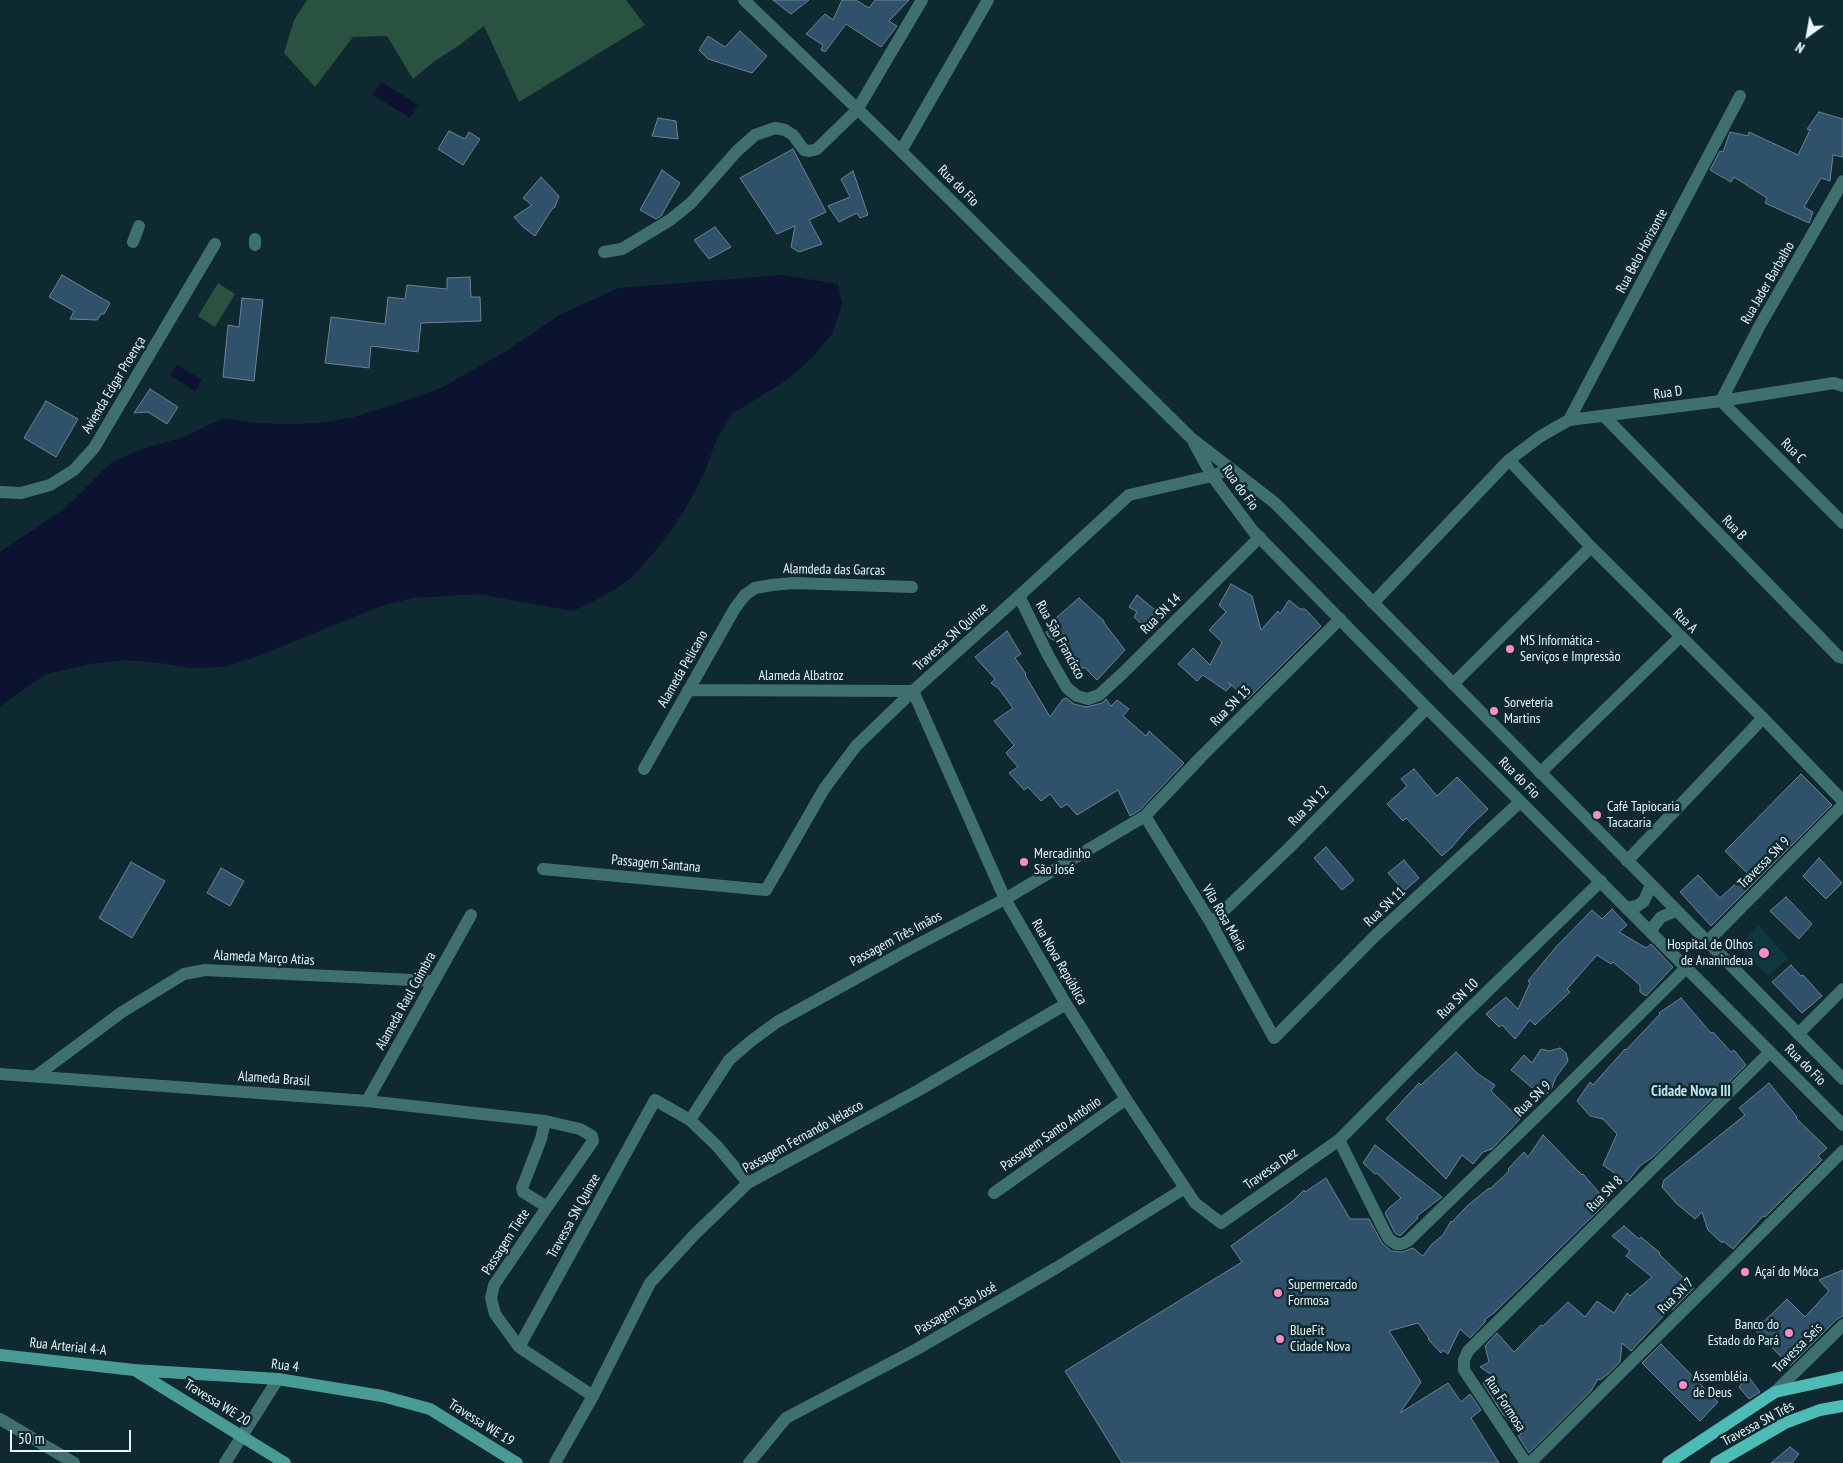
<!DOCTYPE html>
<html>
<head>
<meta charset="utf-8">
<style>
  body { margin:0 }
  #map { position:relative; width:1843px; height:1463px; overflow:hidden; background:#0e292f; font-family:"PT Sans Narrow",sans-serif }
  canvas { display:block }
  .north { position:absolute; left:1783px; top:10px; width:50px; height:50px; -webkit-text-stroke:4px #0e292f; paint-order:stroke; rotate:212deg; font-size:14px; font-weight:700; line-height:20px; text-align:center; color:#e7f6fb }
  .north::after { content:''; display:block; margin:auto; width:18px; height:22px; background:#e7f6fb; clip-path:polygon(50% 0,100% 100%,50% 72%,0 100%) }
  .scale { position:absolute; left:10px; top:1430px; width:121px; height:22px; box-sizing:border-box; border:2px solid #e7f6fb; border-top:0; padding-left:6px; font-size:15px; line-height:18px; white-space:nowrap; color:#e7f6fb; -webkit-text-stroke:4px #0e292f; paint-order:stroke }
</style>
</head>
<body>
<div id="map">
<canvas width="1843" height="1463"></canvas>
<div class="north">N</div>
<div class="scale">50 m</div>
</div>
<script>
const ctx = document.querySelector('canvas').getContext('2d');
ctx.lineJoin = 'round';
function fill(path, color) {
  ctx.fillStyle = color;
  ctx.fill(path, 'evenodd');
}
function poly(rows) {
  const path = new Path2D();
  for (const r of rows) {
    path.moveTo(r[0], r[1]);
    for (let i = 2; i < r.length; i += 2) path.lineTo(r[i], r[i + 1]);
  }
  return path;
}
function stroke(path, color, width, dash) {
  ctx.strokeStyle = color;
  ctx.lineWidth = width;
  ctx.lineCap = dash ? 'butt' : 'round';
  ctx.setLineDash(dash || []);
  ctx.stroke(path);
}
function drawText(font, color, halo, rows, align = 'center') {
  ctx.font = font + ' "PT Sans Narrow",sans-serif';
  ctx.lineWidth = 5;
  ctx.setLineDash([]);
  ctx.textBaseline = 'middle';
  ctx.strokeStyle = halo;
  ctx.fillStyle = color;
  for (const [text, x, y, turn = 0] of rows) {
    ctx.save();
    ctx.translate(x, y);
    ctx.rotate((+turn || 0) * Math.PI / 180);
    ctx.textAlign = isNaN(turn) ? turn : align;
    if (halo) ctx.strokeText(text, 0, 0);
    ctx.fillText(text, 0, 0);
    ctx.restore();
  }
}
const built = poly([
  [1758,925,1788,958,1768,976,1739,947]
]);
const green = poly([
  [307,0,626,0,645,25,519,102,484,26,457,47,436,60,413,79,387,36,353,37,315,87,284,53,294,20],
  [218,283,235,294,215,327,198,316]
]);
const water = poly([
  [381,82,418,105,410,118,373,95],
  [782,275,838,284,842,304,832,334,812,358,787,380,732,414,716,441,705,471,691,499,673,528,654,553,630,579,604,596,573,611,478,594,413,598,381,606,258,656,224,667,191,668,160,663,125,660,91,664,46,674,0,706,0,552,65,508,112,462,142,449,184,437,223,418,254,423,287,424,319,423,354,417,411,399,441,388,508,350,561,314,619,288],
  [177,365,202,380,195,391,170,375]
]);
const building = poly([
  [773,0,809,0,791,14,773,0],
  [842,0,856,0,869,8,875,0,909,0,889,21,897,26,881,47,846,24,825,52,821,50,823,45,806,34,825,14,833,20,842,0],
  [740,31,767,56,752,73,708,59,699,50,708,36,725,47,740,31],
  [1819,112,1843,119,1843,157,1833,155,1830,181,1821,178,1804,207,1813,212,1809,223,1765,203,1767,198,1734,177,1731,182,1710,170,1720,151,1723,152,1730,132,1748,136,1749,132,1798,155,1810,130,1807,129,1819,112],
  [658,118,676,121,678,139,652,136,658,118],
  [449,131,465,139,469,132,480,139,463,165,438,149,449,131],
  [793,149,826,212,809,220,822,244,799,252,791,247,795,226,777,234,740,178,793,149],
  [662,170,680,183,661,216,656,219,640,210,662,170],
  [853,171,868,215,860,218,857,213,839,222,828,206,850,197,841,179,853,171],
  [541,177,559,196,555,207,552,209,535,236,523,227,514,217,532,205,523,198,541,177],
  [715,227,731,247,709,259,694,240,715,227],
  [62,275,110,303,104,314,101,314,97,320,70,319,74,311,49,297,62,275],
  [470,277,471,297,480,297,481,321,421,323,418,352,371,346,369,368,325,363,331,317,385,324,388,297,405,299,407,285,447,289,447,278,470,277],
  [242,298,263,300,254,381,223,377,228,325,239,327,242,298],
  [150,389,178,407,167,424,148,412,134,413,150,389],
  [46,401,78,419,56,457,24,438,46,401],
  [1231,584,1252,596,1261,630,1278,611,1280,614,1289,600,1300,609,1305,609,1321,626,1247,700,1228,682,1231,686,1226,691,1203,675,1197,681,1178,664,1193,648,1210,665,1222,642,1209,630,1226,612,1219,605,1231,584],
  [1137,595,1161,615,1155,625,1147,629,1134,617,1137,612,1129,607,1137,595],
  [1079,598,1104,621,1104,623,1125,650,1097,680,1085,668,1082,668,1062,640,1057,643,1048,636,1046,632,1058,620,1056,618,1079,598],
  [1007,631,1021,654,1015,658,1026,674,1025,675,1050,717,1063,699,1066,698,1074,704,1086,707,1102,703,1106,699,1111,706,1117,700,1129,709,1123,716,1146,736,1149,731,1184,763,1140,810,1130,816,1118,790,1077,815,1067,804,1061,808,1050,794,1041,801,1028,787,1024,790,1009,773,1018,767,1006,753,1014,745,994,721,1013,708,999,689,991,683,995,679,975,657,1007,631],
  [1414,769,1437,796,1457,777,1488,809,1468,828,1452,847,1442,856,1406,818,1403,821,1387,804,1407,786,1401,779,1414,769],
  [1801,774,1832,805,1711,926,1680,892,1698,875,1720,898,1747,873,1725,851,1801,774],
  [1326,847,1354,880,1342,890,1314,858,1326,847],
  [1819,858,1842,883,1826,899,1803,876,1819,858],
  [1404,860,1419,878,1404,891,1388,873,1404,860],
  [131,862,165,881,132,938,99,918,131,862],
  [221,868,244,881,230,906,207,893,221,868],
  [1786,897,1812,924,1799,939,1770,911,1786,897],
  [1612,909,1627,925,1619,932,1646,948,1651,944,1673,967,1646,996,1640,992,1640,985,1613,962,1611,964,1597,955,1567,989,1570,992,1535,1025,1530,1020,1515,1039,1502,1025,1499,1027,1486,1014,1506,997,1518,1009,1530,983,1528,981,1556,947,1592,910,1602,919,1612,909],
  [1791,965,1801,976,1803,975,1822,996,1802,1013,1772,982,1791,965],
  [1681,998,1711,1033,1713,1032,1731,1052,1734,1050,1746,1065,1653,1157,1641,1165,1627,1182,1603,1165,1617,1134,1603,1119,1590,1116,1577,1101,1590,1082,1593,1085,1625,1049,1626,1050,1660,1014,1659,1013,1681,998],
  [1560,1048,1566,1053,1568,1061,1556,1077,1551,1090,1543,1097,1511,1070,1524,1055,1532,1063,1541,1049,1549,1051,1560,1048],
  [1456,1052,1478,1074,1495,1085,1491,1091,1520,1119,1492,1149,1483,1152,1473,1164,1462,1155,1446,1179,1386,1119,1419,1083,1421,1085,1456,1052],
  [1769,1083,1797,1117,1796,1118,1827,1148,1818,1156,1822,1160,1765,1217,1763,1216,1733,1249,1723,1241,1722,1243,1708,1230,1702,1212,1695,1219,1676,1203,1662,1187,1664,1180,1745,1115,1739,1108,1769,1083],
  [1543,1135,1582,1175,1583,1174,1607,1202,1494,1313,1484,1320,1486,1321,1470,1338,1460,1329,1448,1354,1443,1350,1441,1353,1428,1339,1429,1338,1418,1323,1389,1331,1421,1382,1400,1413,1448,1383,1461,1402,1470,1394,1481,1410,1471,1418,1499,1463,1122,1463,1065,1371,1242,1262,1231,1246,1293,1201,1304,1190,1305,1192,1326,1178,1350,1219,1369,1219,1382,1243,1391,1251,1402,1252,1413,1248,1423,1256,1432,1244,1443,1235,1451,1221,1452,1222,1467,1206,1489,1188,1490,1189,1509,1171,1508,1169,1524,1152,1528,1157,1543,1135],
  [1375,1145,1442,1197,1417,1216,1418,1218,1400,1236,1395,1233,1385,1213,1389,1208,1401,1198,1377,1173,1375,1174,1363,1163,1375,1145],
  [1624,1226,1639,1239,1641,1237,1660,1253,1659,1254,1694,1288,1672,1310,1670,1309,1631,1351,1622,1343,1620,1362,1608,1374,1600,1380,1598,1379,1591,1391,1529,1453,1518,1436,1521,1434,1502,1413,1483,1383,1492,1375,1480,1367,1489,1362,1485,1346,1497,1333,1514,1352,1541,1325,1543,1326,1568,1302,1585,1317,1597,1301,1614,1313,1627,1293,1630,1296,1652,1277,1626,1256,1630,1251,1612,1236,1624,1226],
  [1843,1270,1843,1316,1837,1319,1790,1366,1755,1330,1787,1299,1805,1317,1829,1291,1819,1280,1843,1270],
  [1661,1344,1718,1402,1700,1421,1642,1363,1661,1344],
  [1748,1376,1760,1392,1749,1399,1739,1387,1748,1376],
  [1790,1447,1799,1454,1792,1463,1771,1463,1790,1447]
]);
const minor = poly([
  [901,151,988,0],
  [1843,181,1759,327,1721,401,1843,523],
  [133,242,139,226],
  [255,245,255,239],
  [604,252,622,249,670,220,691,203,737,151,755,135,775,128,785,130,793,135,804,150,809,151,817,149,857,110,922,0],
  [1605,417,1839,657,1843,658],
  [1569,420,1740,96],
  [1509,460,1591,547,1763,718,1843,801],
  [0,492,21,493,50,485,74,470,94,448,215,244],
  [1019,596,1048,655,1067,688,1077,696,1088,699,1099,695,1122,674,1260,537],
  [1373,603,1509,460,1541,436,1569,420,1721,401,1834,383,1843,386],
  [1453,684,1591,547],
  [688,690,913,691],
  [913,691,1005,899,1066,1004,1126,1099,1195,1203,1221,1223,1339,1140,1458,1020,1601,881],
  [644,769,735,608,745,595,755,588,772,585,793,583,912,587],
  [1540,773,1680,637],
  [1145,816,1211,923,1274,1038,1376,935,1520,802],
  [1627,861,1763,718],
  [543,869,766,890,824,789,856,746,913,691,1019,596,1129,495,1212,476,1230,469],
  [1211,923,1290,847,1427,708],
  [1707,942,1843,805],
  [1798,1034,1843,989],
  [0,1074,367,1101,545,1121,580,1129,592,1136,593,1141,547,1207],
  [36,1076,122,1012,184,974,205,970,433,981],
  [367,1101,471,915],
  [690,1120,729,1060,751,1041,777,1022,909,949,1005,899,1145,816,1202,756,1340,619],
  [545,1121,541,1139,522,1188,523,1192,547,1207,494,1285,491,1298,495,1314,519,1347,593,1396],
  [1339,1140,1385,1232,1389,1239,1396,1244,1402,1244,1408,1241,1544,1109,1686,968],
  [994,1193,1126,1099],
  [519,1347,655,1100,690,1120,717,1146,748,1183],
  [1775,1392,1843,1325],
  [0,1419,74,1463],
  [555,1463,593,1396,650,1283,694,1235,748,1183,919,1090,1066,1004],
  [749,1463,786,1418,917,1349,1056,1268,1185,1188],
  [1526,1463,1464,1370,1464,1360,1468,1351,1770,1052],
  [1530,1463,1843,1151]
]);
const tertiary = poly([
  [744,0,901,151,1191,438,1275,503,1843,1079],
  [1194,443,1212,476,1253,531,1427,708,1843,1125],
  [1626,908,1637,906,1644,901,1651,885],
  [1652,934,1653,927,1661,917,1676,911],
  [225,1463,278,1379]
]);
const secondary = poly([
  [0,1355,134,1370,278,1379,382,1396,430,1409,517,1463],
  [136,1371,285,1463]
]);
const primary = poly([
  [1668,1463,1775,1392,1843,1377],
  [1716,1463,1785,1423,1820,1410,1843,1406]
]);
const markers = [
  [1510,649,5,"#fb8fc5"],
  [1494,711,5,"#fb8fc5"],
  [1597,815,5,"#fb8fc5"],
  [1024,862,5,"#fb8fc5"],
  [1764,953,6,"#fb8fc5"],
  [1745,1272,5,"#fb8fc5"],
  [1278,1293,5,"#fb8fc5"],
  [1789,1333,5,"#fb8fc5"],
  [1280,1339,5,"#fb8fc5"],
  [1683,1385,5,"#fb8fc5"]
];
const streetNames = [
  ["Rua do Fio",958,186,45],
  ["Rua Belo Horizonte",1642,251,-62],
  ["Rua Jader Barbalho",1768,283,-60],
  ["Avienda Edgar Proença",114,385,-59],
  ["Rua D",1668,393,-8],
  ["Rua C",1793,451,45],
  ["Rua do Fio",1240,488,54],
  ["Rua B",1734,528,46],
  ["Alamdeda das Garcas",834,570,1],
  ["Rua SN 14",1161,614,-45],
  ["Rua A",1685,621,45],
  ["Travessa SN Quinze",951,637,-42],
  ["Rua São Francisco",1060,640,61],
  ["Alameda Pelicano",683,669,-60],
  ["Alameda Albatroz",801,676],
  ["Rua SN 13",1231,706,-45],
  ["Rua do Fio",1519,778,45],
  ["Rua SN 12",1309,806,-45],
  ["Travessa SN 9",1764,863,-45],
  ["Passagem Santana",656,864,5],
  ["Rua SN 11",1385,907,-43],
  ["Vila Rosa Maria",1224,918,60],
  ["Passagem Três Imãos",896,939,-28],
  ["Alameda Março Atias",264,958,3],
  ["Rua Nova República",1059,962,60],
  ["Rua SN 10",1458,999,-44],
  ["Alameda Raul Coimbra",406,1001,-61],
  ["Rua do Fio",1805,1065,45],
  ["Alameda Brasil",274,1079,4],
  ["Rua SN 9",1533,1099,-44],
  ["Passagem Santo Antônio",1051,1134,-35],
  ["Passagem Fernando Velasco",803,1137,-29],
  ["Travessa Dez",1271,1169,-35],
  ["Rua SN 8",1605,1194,-45],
  ["Travessa SN Quinze",574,1216,-61],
  ["Passagem Tiete",506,1242,-57],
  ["Rua SN 7",1676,1296,-45],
  ["Passagem São José",956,1309,-30],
  ["Rua Arterial 4-A",68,1347,6],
  ["Travessa Seis",1798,1348,-45],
  ["Rua 4",285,1366,7],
  ["Travessa WE 20",217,1403,32],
  ["Rua Formosa",1505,1404,57],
  ["Travessa WE 19",481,1423,32],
  ["Travessa SN Três",1758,1424,-28]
];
const poiNames = [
  ["MS Informática -",1520,641],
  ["Serviços e Impressão",1520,657],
  ["Sorveteria",1504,703],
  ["Martins",1504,719],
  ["Café Tapiocaria",1607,807],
  ["Tacacaria",1607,823],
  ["Mercadinho",1034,854],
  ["São José",1034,870],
  ["Hospital de Olhos",1753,945,"right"],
  ["de Ananindeua",1753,961,"right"],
  ["Açaí do Móca",1755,1272],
  ["Supermercado",1288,1285],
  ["Formosa",1288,1301],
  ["Banco do",1779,1325,"right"],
  ["Estado do Pará",1779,1341,"right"],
  ["BlueFit",1290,1331],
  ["Cidade Nova",1290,1347],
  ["Assembléia",1693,1377],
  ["de Deus",1693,1393]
];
const neighbourhoodNames = [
  ["Cidade Nova III",1691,1092]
];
fill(built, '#10363f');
fill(green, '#295240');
fill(water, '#0c1330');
fill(building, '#2f516a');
stroke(building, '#6e8292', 1);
stroke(minor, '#40706d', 12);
stroke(tertiary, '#40706d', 12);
stroke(secondary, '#499b96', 12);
stroke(primary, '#4ebcb6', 12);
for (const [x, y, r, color] of markers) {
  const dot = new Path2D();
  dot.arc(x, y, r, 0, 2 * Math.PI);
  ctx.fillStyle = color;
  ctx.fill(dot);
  stroke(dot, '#0e292f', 2);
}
drawText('14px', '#e7f6fb', '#0e292f', streetNames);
drawText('14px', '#e7f6fb', '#0e292f', poiNames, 'left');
drawText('bold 15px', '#c2e1ea', '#0e292f', neighbourhoodNames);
</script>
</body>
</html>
